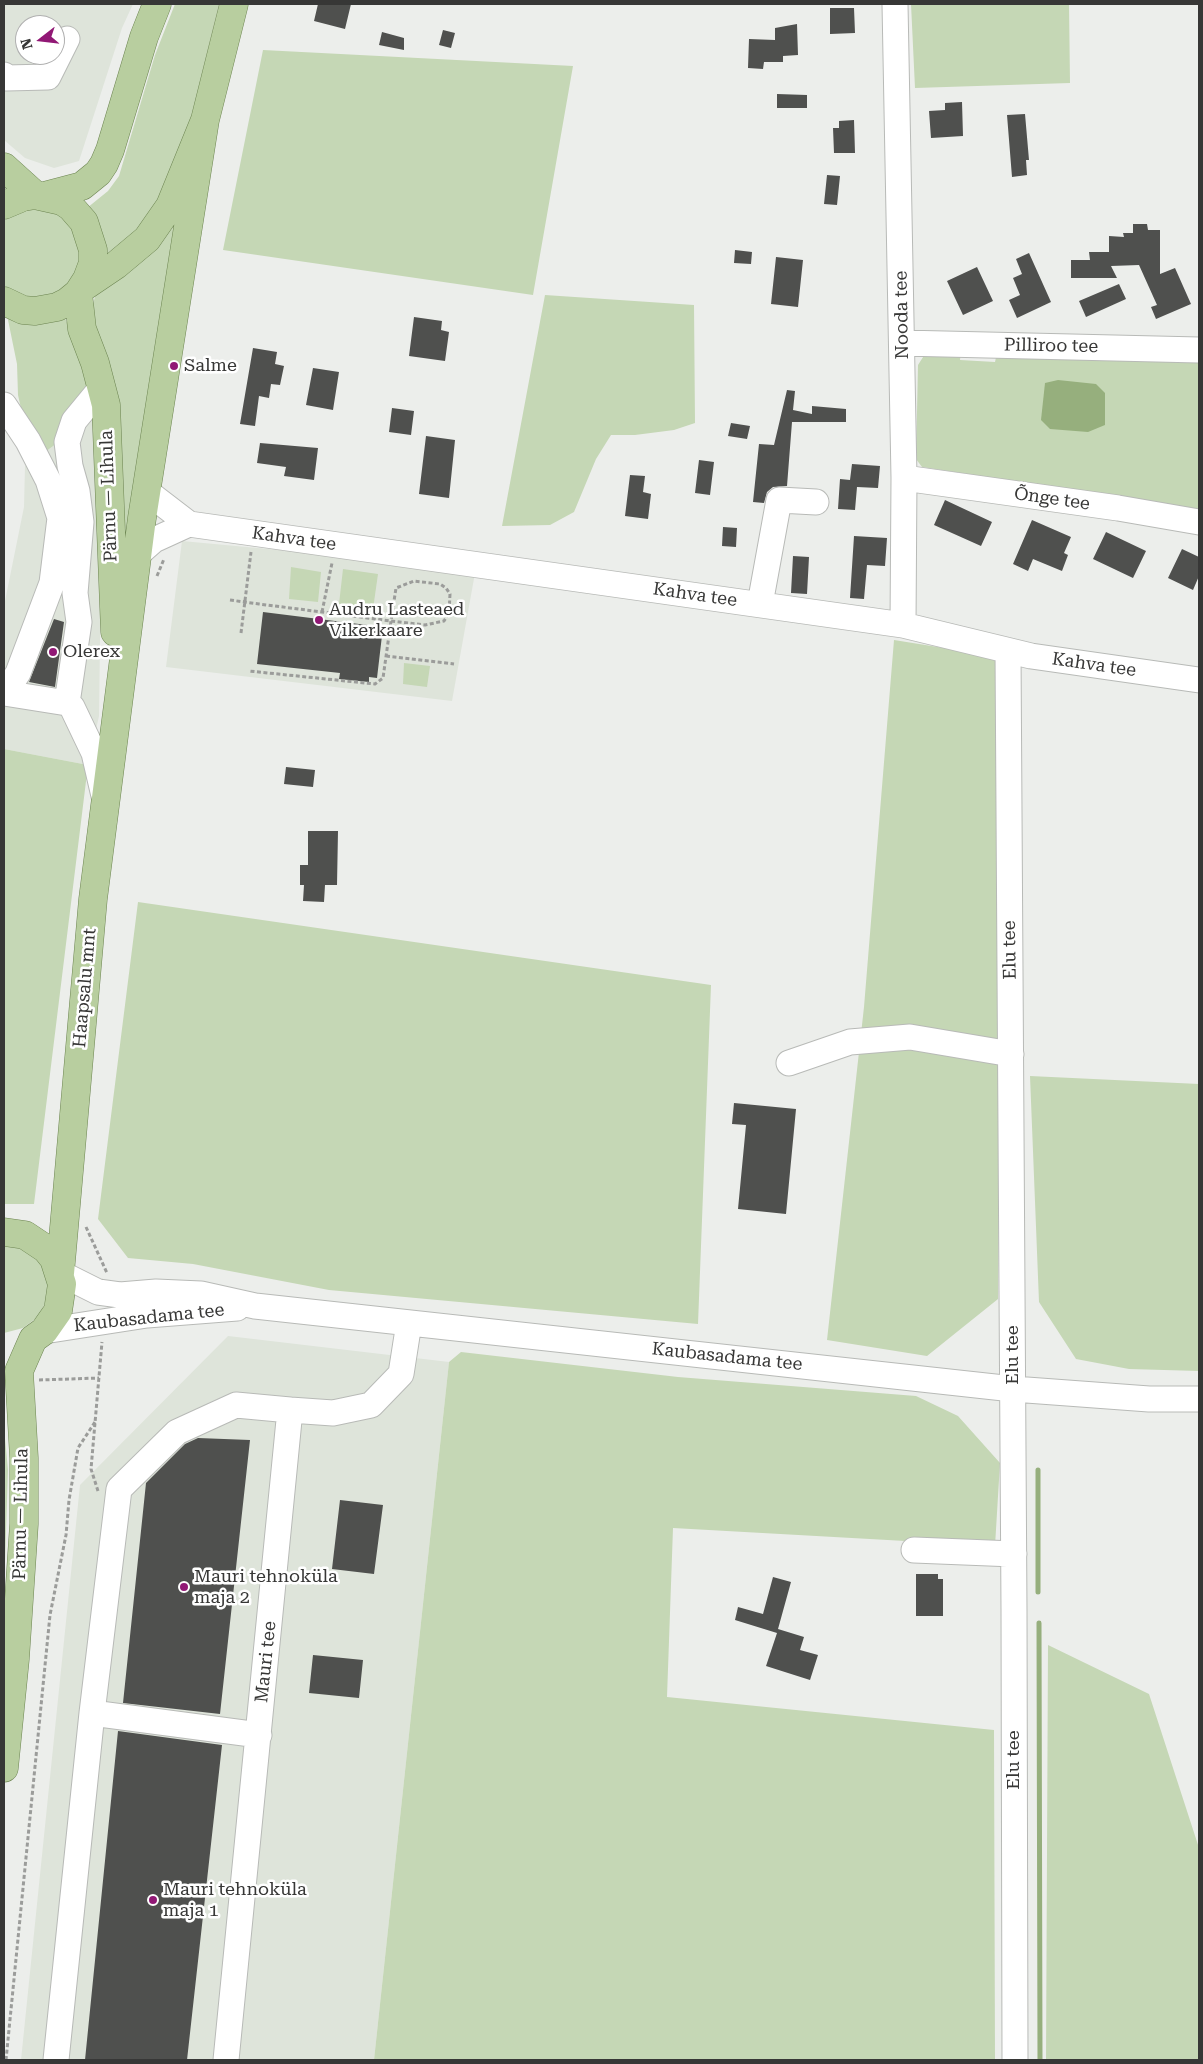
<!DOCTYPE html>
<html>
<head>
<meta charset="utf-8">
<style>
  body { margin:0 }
  #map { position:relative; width:1203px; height:2064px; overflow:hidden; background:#eceeeb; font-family:"Roboto Serif",serif }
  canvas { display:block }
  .frame { position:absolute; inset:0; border:5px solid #373736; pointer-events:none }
  .north { position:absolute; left:15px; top:15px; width:50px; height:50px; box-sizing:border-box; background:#fff; border:1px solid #afafaf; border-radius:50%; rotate:254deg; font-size:14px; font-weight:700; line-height:20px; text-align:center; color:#373736 }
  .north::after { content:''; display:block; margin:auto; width:18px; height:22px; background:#911875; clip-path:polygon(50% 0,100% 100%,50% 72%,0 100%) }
</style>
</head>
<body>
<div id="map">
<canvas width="1203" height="2064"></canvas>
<div class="frame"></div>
<div class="north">N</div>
</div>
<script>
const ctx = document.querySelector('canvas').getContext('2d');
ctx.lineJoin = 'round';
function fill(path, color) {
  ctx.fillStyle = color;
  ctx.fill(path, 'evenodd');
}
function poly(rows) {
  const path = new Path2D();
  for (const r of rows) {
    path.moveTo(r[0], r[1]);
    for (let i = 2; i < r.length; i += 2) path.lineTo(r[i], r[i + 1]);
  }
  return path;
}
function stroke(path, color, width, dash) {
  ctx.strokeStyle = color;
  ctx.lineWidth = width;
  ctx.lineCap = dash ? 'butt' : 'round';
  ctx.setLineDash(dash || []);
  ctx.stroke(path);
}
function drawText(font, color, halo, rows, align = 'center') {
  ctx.font = font + ' "Roboto Serif",serif';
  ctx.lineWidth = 5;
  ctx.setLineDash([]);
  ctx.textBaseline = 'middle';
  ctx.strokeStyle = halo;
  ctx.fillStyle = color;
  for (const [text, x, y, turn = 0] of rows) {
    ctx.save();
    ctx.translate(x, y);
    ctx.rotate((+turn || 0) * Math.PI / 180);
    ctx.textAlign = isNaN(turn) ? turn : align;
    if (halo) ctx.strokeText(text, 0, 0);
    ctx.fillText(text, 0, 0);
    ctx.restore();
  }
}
const built = poly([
  [4,4,133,4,122,28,79,161,54,168,25,158,4,140],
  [25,25,55,25,55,55,25,55],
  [94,417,101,567,99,716,88,765,4,749,4,606,24,507,25,466],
  [182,541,333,555,475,573,452,701,166,667],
  [228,1336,449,1362,374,2060,21,2060,80,1485]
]);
const green = poly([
  [175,4,219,4,183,153,155,213,103,264,87,208,108,191,119,176,155,55],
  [911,4,1069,4,1070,83,915,88],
  [263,50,573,66,533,295,223,250],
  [32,207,59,213,77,232,82,261,68,288,39,300,9,292,4,287,4,220],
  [176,221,124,558,92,309,95,296,133,267],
  [545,295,694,305,695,423,674,430,635,435,611,435,596,459,574,512,550,525,502,526],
  [63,313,86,369,86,388,60,441,45,452,22,413,18,395,17,364,7,315],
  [961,351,960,360,995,362,997,353,1199,360,1199,510,922,467,916,459,918,365,925,354],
  [291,567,321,572,318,602,289,599],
  [343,569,378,574,373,609,339,604],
  [894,640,1000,657,998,1299,927,1356,827,1340,864,1007],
  [404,663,430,666,427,687,403,684],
  [4,749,88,765,34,1204,4,1204],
  [138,902,711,985,698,1324,329,1290,193,1264,128,1258,98,1219],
  [1030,1076,1199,1084,1199,1371,1129,1369,1076,1359,1039,1302],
  [4,1241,30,1250,44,1266,49,1287,48,1297,39,1316,23,1328,4,1333],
  [461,1352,678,1377,916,1396,958,1416,1000,1463,995,1546,673,1528,667,1697,994,1730,995,2060,374,2060,449,1362],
  [4,1428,8,1470,4,1593],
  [1048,1645,1149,1694,1199,1848,1199,2060,1046,2060]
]);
const water = poly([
  [1058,380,1096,384,1105,393,1105,425,1088,432,1050,429,1041,420,1045,383]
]);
const stream = poly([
  [1038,1592,1038,1470],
  [1039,1623,1040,2060]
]);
const building = poly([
  [318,4,351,4,345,29,314,21],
  [830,8,854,8,855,33,830,34],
  [797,24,798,55,783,56,783,62,764,62,763,69,748,68,749,39,775,40,775,28],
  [443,30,455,33,451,48,439,45],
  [382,32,404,38,404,50,379,45],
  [777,94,807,95,807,108,777,108],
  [962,102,963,136,931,138,929,111,945,110,945,103],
  [1025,114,1029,160,1026,160,1027,175,1012,177,1007,115],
  [854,120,855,153,834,153,833,128,839,128,839,121],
  [827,175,840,176,837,205,824,204],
  [1133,224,1147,224,1148,230,1160,230,1160,274,1175,268,1191,304,1156,319,1151,307,1157,305,1139,265,1111,266,1117,278,1071,278,1071,260,1090,260,1089,252,1109,252,1109,236,1124,237,1123,233,1133,233],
  [735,250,752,252,751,264,734,263],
  [1029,253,1051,302,1017,318,1009,300,1020,295,1013,278,1022,274,1016,259],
  [776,257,803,260,798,307,771,304],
  [977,267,993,301,963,315,947,281],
  [1119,284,1126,299,1086,317,1079,301],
  [414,317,442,321,441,330,449,332,445,361,409,356],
  [253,348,277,352,275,364,284,366,280,385,271,384,269,398,259,396,255,426,240,424],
  [313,368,339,372,333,410,306,405],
  [787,390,795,391,793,410,812,414,812,406,846,409,846,422,792,422,787,486,773,487,767,492,764,503,753,502,759,444,774,445],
  [392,408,414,411,411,435,389,432],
  [731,423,750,426,747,439,728,436],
  [426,436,455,440,449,498,419,494],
  [260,443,318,448,314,480,284,476,286,467,257,463],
  [699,460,714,462,710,495,695,493],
  [852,464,880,466,878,488,857,487,855,510,838,509,840,479,850,480],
  [630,475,645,476,643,492,651,494,648,519,625,516],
  [945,500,992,522,981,546,934,525],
  [1032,520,1071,537,1064,553,1068,555,1062,571,1033,559,1028,571,1013,564],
  [723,527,737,528,736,547,722,546],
  [1106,532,1146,551,1133,578,1093,559],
  [854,536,887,538,885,566,867,565,864,599,850,598],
  [1182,549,1199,557,1199,576,1193,590,1168,578],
  [793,556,809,557,807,594,791,593],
  [263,612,383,627,377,678,369,677,369,682,339,679,340,673,257,664],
  [54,619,64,622,55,687,29,682],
  [286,767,315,770,313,787,284,784],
  [308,831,338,831,337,885,325,885,324,902,303,901,304,885,300,885,300,865,308,865],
  [734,1103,796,1109,786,1214,738,1209,746,1125,732,1124],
  [198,1438,250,1440,220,1714,123,1703,146,1483,185,1444],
  [340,1500,383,1505,374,1574,332,1569],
  [916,1574,938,1574,938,1579,943,1579,943,1616,916,1616],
  [773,1577,791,1582,778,1629,804,1637,800,1650,818,1655,810,1680,766,1666,777,1633,735,1620,738,1607,763,1614],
  [313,1655,363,1660,359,1698,309,1693],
  [118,1731,222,1745,187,2060,85,2060]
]);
const path = poly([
  [157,576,164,559],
  [230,600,259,604,322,612,391,621,425,625,444,621,449,613,450,594,446,588,440,584,414,581,396,588,391,621,383,678,375,684,249,671],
  [322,612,332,563],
  [241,633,251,552],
  [386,656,454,664],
  [86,1227,107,1273],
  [39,1380,99,1378],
  [98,1491,91,1469,102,1342],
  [6,2060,50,1615,66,1535,69,1500,78,1448,95,1422]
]);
const minor = poly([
  [895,4,904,478,903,625],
  [4,75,6,78,48,77,67,39],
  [902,343,1199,350],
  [4,405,28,441,48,480,60,518,52,583,18,673,5,693],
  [904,478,1118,508,1199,522],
  [146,491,189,524,903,625,1031,656,1199,680],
  [137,555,154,540,189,524],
  [760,604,779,500,816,502],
  [1008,651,1014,1609,1015,2060],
  [4,693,67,703,72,707,94,753,104,796],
  [67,703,79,622,75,593,81,522,77,491,70,466,67,442,74,421,102,387],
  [789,1063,850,1042,910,1037,1011,1054],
  [60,1273,98,1292,120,1295,156,1292,201,1294,255,1306,1013,1389,1149,1399,1199,1399],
  [44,1331,147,1315,237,1308],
  [914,1550,1014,1554],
  [92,1713,259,1735],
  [56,2060,92,1713,119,1489,177,1432,236,1405,290,1410],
  [226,2060,290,1410,333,1413,371,1405,401,1374,409,1323]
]);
const major = poly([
  [4,167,35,195],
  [44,196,82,186,98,173,104,164,110,150,144,37,157,4],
  [4,205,23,197,35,195,62,201,71,207,84,222,93,250,93,263,87,279,78,293,67,302,57,307,35,311,23,310,4,301],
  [82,288,116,265,147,239,170,206,205,120,234,4],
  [78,293,82,329,95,363,106,405,115,632],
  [4,1232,25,1235,46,1249,54,1259,62,1284,58,1311,44,1331,33,1339,19,1371,24,1458,24,1524,15,1659,4,1768],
  [60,1273,93,899,142,518,205,120]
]);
const markers = [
  [174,366,5,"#911875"],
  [319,620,5,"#911875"],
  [53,652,5,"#911875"],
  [184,1587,5,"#911875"],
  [153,1900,5,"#911875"]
];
const streetNames = [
  ["Nooda tee",902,315,-91],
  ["Pilliroo tee",1051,346,1],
  ["Pärnu — Lihula",109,496,-92],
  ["Õnge tee",1052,499,8],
  ["Kahva tee",294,539,8],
  ["Kahva tee",695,595,8],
  ["Kahva tee",1094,665,8],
  ["Elu tee",1010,950,-91],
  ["Haapsalu mnt",85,988,-85],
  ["Kaubasadama tee",149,1318,-6],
  ["Elu tee",1013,1355,-90],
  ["Kaubasadama tee",727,1357,6],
  ["Pärnu — Lihula",21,1514,-89],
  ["Mauri tee",266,1662,-84],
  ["Elu tee",1014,1760,-90]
];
const poiNames = [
  ["Salme",184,366],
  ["Audru Lasteaed",329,610],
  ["Vikerkaare",329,631],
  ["Olerex",63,652],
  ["Mauri tehnoküla",194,1577],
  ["maja 2",194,1598],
  ["Mauri tehnoküla",163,1890],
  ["maja 1",163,1911]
];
fill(built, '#dee4da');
fill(green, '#c5d7b5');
fill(water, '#96af7d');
stroke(stream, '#96af7d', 5);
fill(building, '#4f504e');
stroke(minor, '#b8bab7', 27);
stroke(major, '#6c8451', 29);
stroke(path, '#9b9c9a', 3, [4, 2.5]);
stroke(minor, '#fff', 25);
stroke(major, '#b8ce9f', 28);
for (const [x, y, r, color] of markers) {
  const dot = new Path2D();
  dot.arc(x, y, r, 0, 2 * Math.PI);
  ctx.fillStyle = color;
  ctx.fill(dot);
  stroke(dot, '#fff', 2);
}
drawText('18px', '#373736', '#fff', streetNames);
drawText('18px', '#373736', '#fff', poiNames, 'left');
</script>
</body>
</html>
